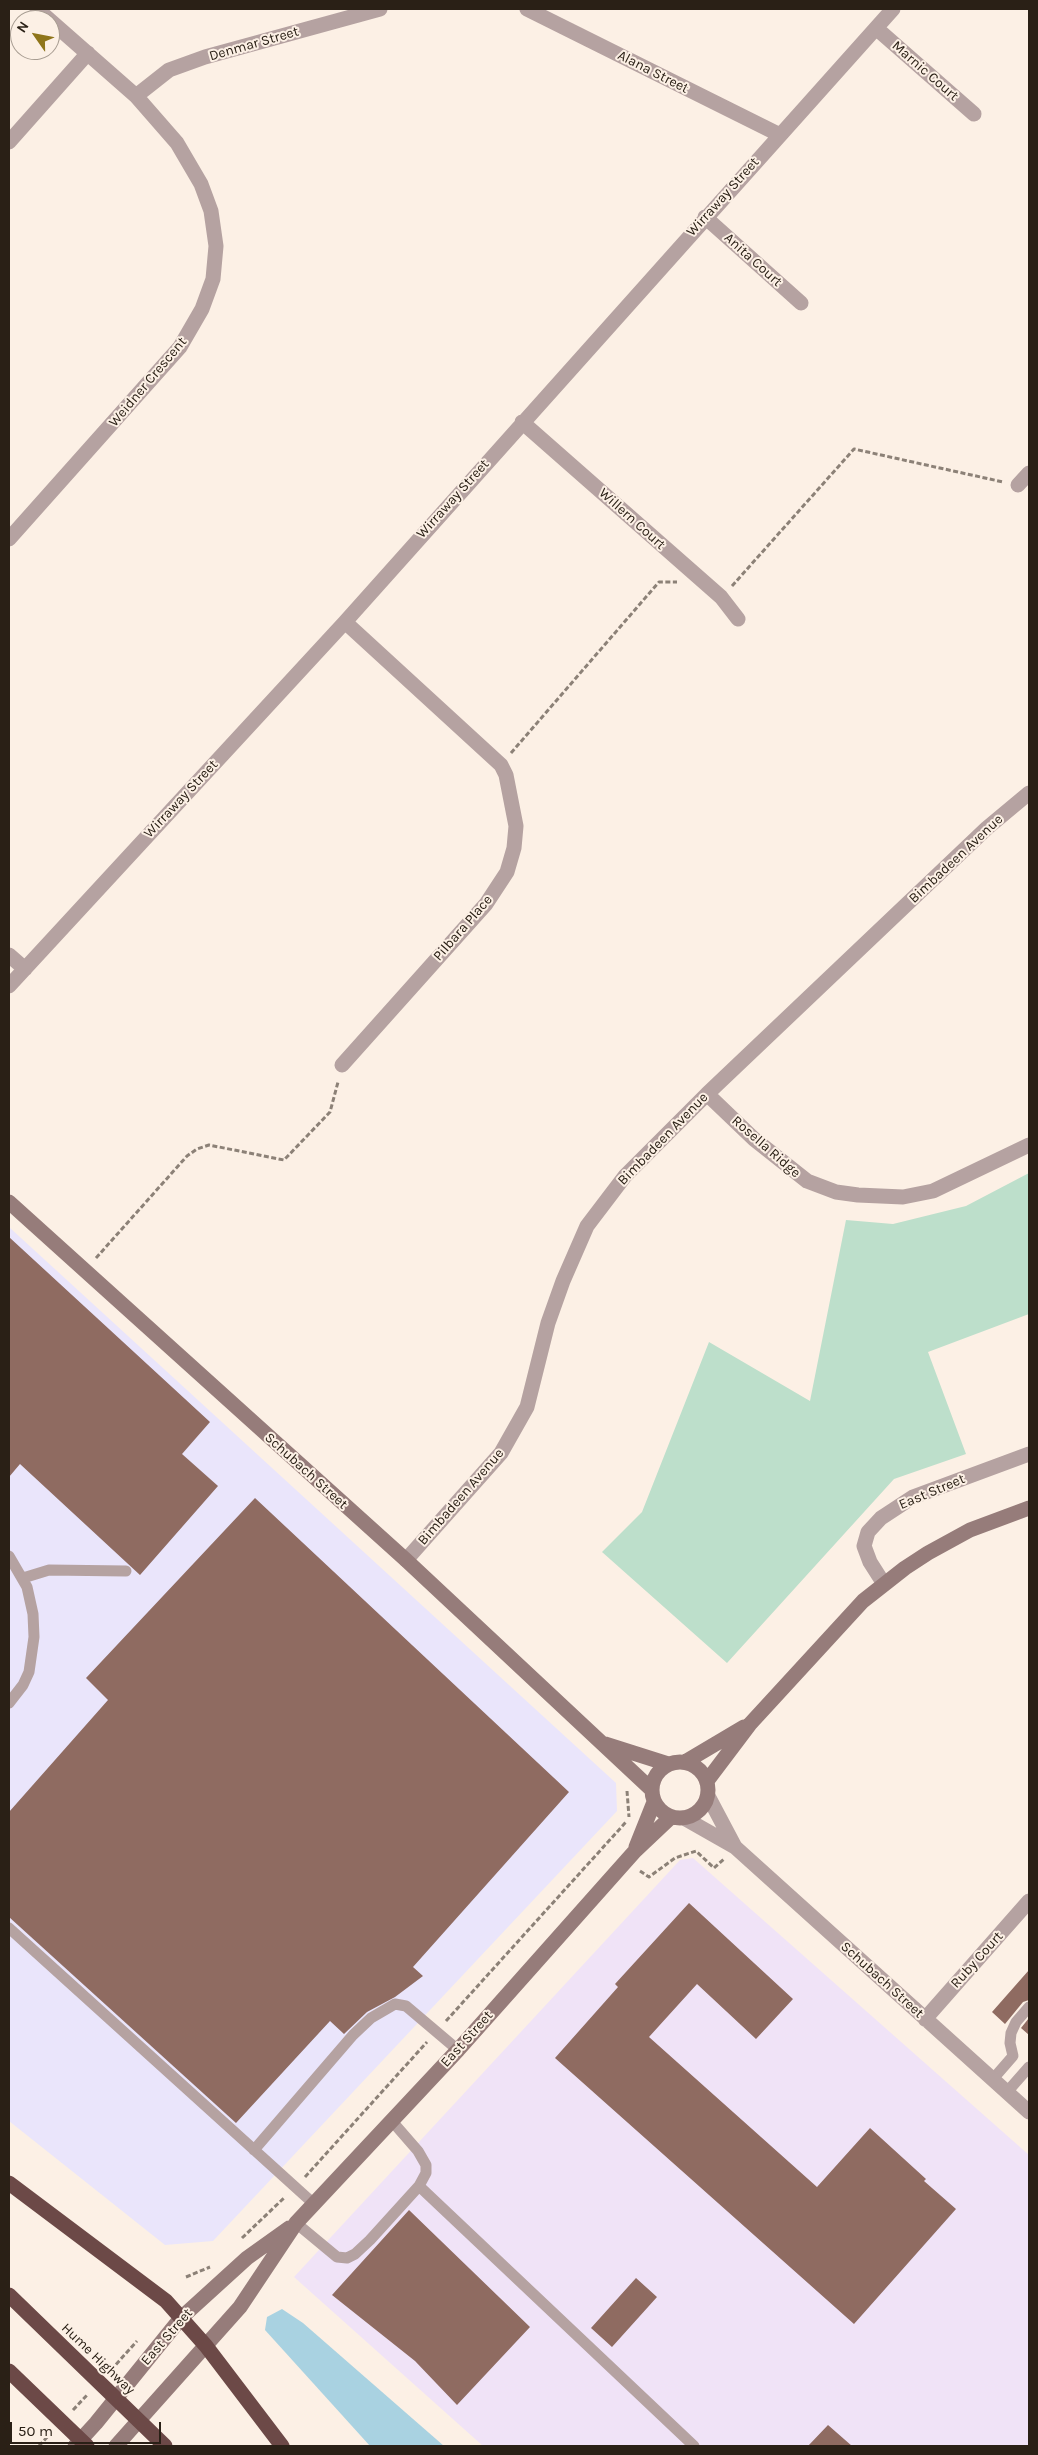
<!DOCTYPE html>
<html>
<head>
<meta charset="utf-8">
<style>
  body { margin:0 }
  #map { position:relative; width:1038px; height:2455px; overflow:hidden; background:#fcf0e5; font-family:Karla,sans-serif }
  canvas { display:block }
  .frame { position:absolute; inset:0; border:10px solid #2a2016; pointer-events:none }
  .north { position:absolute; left:10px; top:10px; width:50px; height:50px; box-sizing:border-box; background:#fcf0e5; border:1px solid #a89d92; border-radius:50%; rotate:303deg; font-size:14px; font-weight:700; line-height:20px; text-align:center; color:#2a2016 }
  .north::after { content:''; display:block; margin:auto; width:18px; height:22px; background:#8f751a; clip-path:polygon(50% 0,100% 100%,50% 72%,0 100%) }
  .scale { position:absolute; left:10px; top:2422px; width:151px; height:22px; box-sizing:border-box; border:2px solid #2a2016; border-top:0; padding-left:6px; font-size:15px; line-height:18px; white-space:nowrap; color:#2a2016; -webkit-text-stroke:4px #fcf0e5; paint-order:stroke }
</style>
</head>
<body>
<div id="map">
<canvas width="1038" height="2455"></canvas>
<div class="frame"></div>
<div class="north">N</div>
<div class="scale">50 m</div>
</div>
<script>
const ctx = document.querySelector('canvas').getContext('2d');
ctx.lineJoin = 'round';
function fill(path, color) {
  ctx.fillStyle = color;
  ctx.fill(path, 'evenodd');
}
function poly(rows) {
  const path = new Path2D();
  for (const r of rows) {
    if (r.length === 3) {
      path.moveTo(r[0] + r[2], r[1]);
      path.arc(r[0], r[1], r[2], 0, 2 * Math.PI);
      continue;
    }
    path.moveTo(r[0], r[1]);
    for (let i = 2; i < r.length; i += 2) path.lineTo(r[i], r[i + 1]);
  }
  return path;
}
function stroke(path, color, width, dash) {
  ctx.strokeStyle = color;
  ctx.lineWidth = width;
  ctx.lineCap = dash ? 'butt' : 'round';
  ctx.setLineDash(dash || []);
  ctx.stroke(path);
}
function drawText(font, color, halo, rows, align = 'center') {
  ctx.font = font + ' Karla,sans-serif';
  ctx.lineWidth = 4;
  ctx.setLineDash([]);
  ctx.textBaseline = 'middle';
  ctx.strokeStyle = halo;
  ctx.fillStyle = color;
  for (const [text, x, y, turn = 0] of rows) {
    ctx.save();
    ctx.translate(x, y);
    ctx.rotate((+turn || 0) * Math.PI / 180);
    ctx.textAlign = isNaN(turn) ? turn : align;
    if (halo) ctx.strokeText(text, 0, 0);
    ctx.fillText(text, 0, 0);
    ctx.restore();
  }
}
const commercial = poly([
  [693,1858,1029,2155,1029,2446,483,2446,294,2277,680,1860]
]);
const industrial = poly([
  [9,1227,616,1783,617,1811,213,2241,165,2245,9,2121]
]);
const green = poly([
  [1029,1173,1029,1314,928,1352,966,1454,894,1479,727,1663,602,1552,642,1512,709,1342,810,1401,846,1220,893,1224,966,1206]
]);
const water = poly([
  [282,2309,303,2323,444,2446,370,2446,265,2330,267,2317]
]);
const building = poly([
  [9,1237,210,1422,182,1454,218,1486,140,1575,20,1464,9,1477],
  [255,1498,569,1792,413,1967,423,1976,395,1997,367,2012,344,2034,330,2021,236,2123,9,1917,9,1812,108,1700,86,1678],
  [689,1903,793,1999,756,2039,697,1984,649,2037,817,2187,870,2128,926,2179,924,2181,956,2209,854,2324,555,2058,618,1987,615,1984],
  [1029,1970,1029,2000,1023,2002,1005,2024,992,2012],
  [1029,2018,1029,2035,1021,2028],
  [409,2210,530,2327,457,2405,415,2361,332,2295],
  [636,2278,657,2297,612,2347,591,2328],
  [828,2425,852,2446,808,2446]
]);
const path = poly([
  [732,586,854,449,1003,482],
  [511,753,659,582,677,582],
  [96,1258,187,1156,197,1149,209,1145,284,1160,330,1112,338,1082],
  [627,1791,629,1817],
  [640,1871,649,1877,675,1858,696,1851,714,1868,724,1859],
  [446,2021,626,1822],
  [305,2177,427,2042],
  [242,2238,285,2197],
  [186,2277,210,2267],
  [111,2370,137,2341],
  [73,2410,88,2394],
  [39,2446,50,2434]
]);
const lane = poly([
  [9,1556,27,1587,33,1614,34,1637,29,1672,23,1685,9,1703],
  [23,1578,49,1570,126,1571],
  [9,1928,314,2204],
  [993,2079,1013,2056,1010,2043,1011,2033,1016,2022,1029,2007],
  [1007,2092,1029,2067],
  [254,2150,353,2035,371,2018,395,2004,406,2006,458,2050],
  [419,2186,694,2446],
  [296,2223,337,2257,347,2258,355,2254,370,2240,419,2186,426,2173,426,2165,418,2151,391,2120]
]);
const street = poly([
  [527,9,778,134],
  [876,28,974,114],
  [136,96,169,70,205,57,380,9],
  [9,142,88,53],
  [705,217,801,303],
  [522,422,721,597,738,619],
  [1018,485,1029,473],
  [9,539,180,347,202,309,213,279,216,246,211,211,201,184,177,143,136,96,37,9],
  [9,955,25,969],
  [9,986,345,622,893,9],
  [342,1065,486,904,507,872,514,848,516,826,506,775,501,765,345,622],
  [707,1094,754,1139,807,1181,836,1192,858,1195,903,1197,933,1191,1029,1145],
  [406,1560,501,1453,527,1407,548,1323,563,1281,587,1226,625,1176,707,1094,987,828,1029,793],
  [884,1584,870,1562,864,1546,868,1532,881,1518,913,1497,1029,1454],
  [708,1796,735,1847],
  [684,1818,735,1847,1029,2112],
  [925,2019,1029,1901]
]);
const secondary = poly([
  [9,1202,406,1560,652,1790],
  [605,1744,668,1764],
  [680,1790,28],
  [685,1762,744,1727],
  [707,1781,750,1724,863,1601,905,1568,928,1553,970,1530,1029,1508],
  [636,1847,654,1802],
  [75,2446,96,2423,181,2318,247,2258,289,2228],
  [116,2446,240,2307,296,2223,458,2050,635,1851,671,1817]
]);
const highway = poly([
  [9,2183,166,2301,206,2346,282,2446],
  [9,2295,165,2446],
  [9,2371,87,2446]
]);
const streetNames = [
  ["Denmar Street",254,44,-16],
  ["Marnic Court",925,71,41],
  ["Alana Street",653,72,27],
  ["Wirraway Street",723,197,-48],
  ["Anita Court",753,260,42],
  ["Weidner Crescent",148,382,-50],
  ["Wirraway Street",453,499,-48],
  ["Willern Court",632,519,42],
  ["Wirraway Street",181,799,-47],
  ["Bimbadeen Avenue",956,859,-43],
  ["Pilbara Place",463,928,-49],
  ["Bimbadeen Avenue",663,1139,-46],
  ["Rosella Ridge",766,1147,41],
  ["Schubach Street",306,1471,42],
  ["East Street",932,1492,-23],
  ["Bimbadeen Avenue",461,1497,-49],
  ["Ruby Court",977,1960,-48],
  ["Schubach Street",882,1980,42],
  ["East Street",467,2039,-48],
  ["East Street",167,2337,-49],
  ["Hume Highway",98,2359,44]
];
fill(commercial, '#f0e3f7');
fill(industrial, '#eae5fb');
fill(green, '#bddfcb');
fill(water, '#a9d2e1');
fill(building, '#8f6b61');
stroke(path, '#8c8177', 3, [5, 2.5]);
stroke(lane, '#b5a2a1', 11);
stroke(street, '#b5a2a1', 15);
stroke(secondary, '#967c7a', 15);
stroke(highway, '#6c4947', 15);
drawText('14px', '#2a2016', '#fcf0e5', streetNames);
</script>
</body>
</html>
